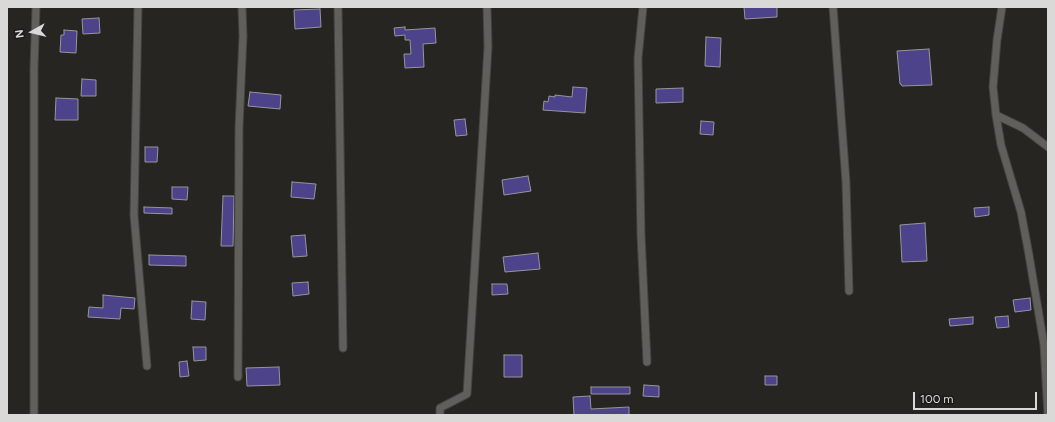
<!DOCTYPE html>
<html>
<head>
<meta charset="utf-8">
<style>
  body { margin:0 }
  #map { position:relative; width:1055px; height:422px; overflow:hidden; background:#262522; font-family:Figtree,sans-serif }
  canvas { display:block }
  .frame { position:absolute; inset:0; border:8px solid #d9d9d7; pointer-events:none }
  .north { position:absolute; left:12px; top:12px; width:40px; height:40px; -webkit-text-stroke:3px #1d1c19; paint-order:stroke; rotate:262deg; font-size:11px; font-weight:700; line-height:16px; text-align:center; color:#d9d9d7 }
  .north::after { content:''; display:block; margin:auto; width:14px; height:18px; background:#d9d9d7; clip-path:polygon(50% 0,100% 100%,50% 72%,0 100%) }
  .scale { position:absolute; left:913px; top:392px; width:124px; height:18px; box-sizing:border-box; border:2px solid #d9d9d7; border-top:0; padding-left:5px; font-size:12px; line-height:14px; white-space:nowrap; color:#d9d9d7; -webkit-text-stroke:3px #1d1c19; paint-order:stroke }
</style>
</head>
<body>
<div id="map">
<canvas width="1055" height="422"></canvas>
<div class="frame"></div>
<div class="north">N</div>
<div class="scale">100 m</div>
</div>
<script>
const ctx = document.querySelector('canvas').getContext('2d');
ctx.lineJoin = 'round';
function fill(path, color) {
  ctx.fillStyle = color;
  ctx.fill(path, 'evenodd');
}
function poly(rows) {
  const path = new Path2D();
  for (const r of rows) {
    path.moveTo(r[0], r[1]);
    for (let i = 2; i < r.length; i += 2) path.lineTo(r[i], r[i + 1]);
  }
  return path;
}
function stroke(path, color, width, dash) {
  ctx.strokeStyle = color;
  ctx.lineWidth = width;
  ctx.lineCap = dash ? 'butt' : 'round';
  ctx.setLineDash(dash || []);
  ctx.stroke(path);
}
const building = poly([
  [744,7,777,7,777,17,745,19,744,7],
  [320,9,321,27,295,29,294,10,320,9],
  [99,18,100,33,83,34,82,19,99,18],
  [405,27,405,30,435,28,436,43,423,44,424,67,405,68,404,54,411,54,410,40,405,40,405,35,395,36,394,28,405,27],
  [64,30,77,31,76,53,60,52,61,35,64,35,64,30],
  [706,37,721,38,720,67,705,66,706,37],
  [929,49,932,85,902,86,901,84,900,84,897,51,929,49],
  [82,79,96,80,96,96,81,96,82,79],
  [573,87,587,88,585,113,543,110,544,101,548,102,549,96,555,97,555,95,572,97,573,87],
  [683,88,683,102,656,103,656,89,683,88],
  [250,92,281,95,280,109,248,106,250,92],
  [56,98,78,99,78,120,55,120,56,98],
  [465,119,467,135,456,136,454,120,465,119],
  [701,121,714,122,713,135,700,134,701,121],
  [145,147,158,147,157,162,145,162,145,147],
  [528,176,531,191,504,195,502,180,528,176],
  [292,182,316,184,314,199,291,197,292,182],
  [172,187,188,187,187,200,172,199,172,187],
  [223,196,234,196,233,246,221,246,223,196],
  [144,207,172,208,172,214,144,213,144,207],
  [989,207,989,215,975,217,974,208,989,207],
  [925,223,927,261,902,262,900,225,925,223],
  [305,235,307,256,293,257,291,236,305,235],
  [538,253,540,269,505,272,503,257,538,253],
  [149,255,186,256,186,266,149,265,149,255],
  [308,282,309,294,293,296,292,283,308,282],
  [492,284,507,284,508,294,492,295,492,284],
  [103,295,135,298,134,309,121,308,120,319,88,317,89,307,103,308,103,295],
  [1030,298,1031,310,1015,312,1013,300,1030,298],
  [192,301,206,302,205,320,191,319,192,301],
  [1008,316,1009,327,997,328,995,317,1008,316],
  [973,317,973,324,950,326,949,319,973,317],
  [193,347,206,347,206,360,194,361,193,347],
  [504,355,522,355,522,377,504,377,504,355],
  [187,361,189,376,180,377,179,362,187,361],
  [279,367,280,385,247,386,246,368,279,367],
  [765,376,777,376,777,385,765,385,765,376],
  [644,385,659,386,659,397,643,396,644,385],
  [591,387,630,387,630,394,591,394,591,387],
  [590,396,591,409,629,407,629,415,574,415,573,397,590,396]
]);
const street = poly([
  [138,7,134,215,147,366],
  [338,7,343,348],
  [643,7,638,58,641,235,647,362],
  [833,7,846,182,849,291],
  [1002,7,997,40,993,87,996,115,1001,145,1021,212,1029,255,1044,345,1048,415],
  [996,115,1023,128,1048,147],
  [238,377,239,128,243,36,242,7],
  [34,415,34,69,36,7],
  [440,415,440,408,467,394,488,47,487,7]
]);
fill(building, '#4c438b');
stroke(building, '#96969a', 1);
stroke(street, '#444341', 9);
stroke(street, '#615f5c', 7);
</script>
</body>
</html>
